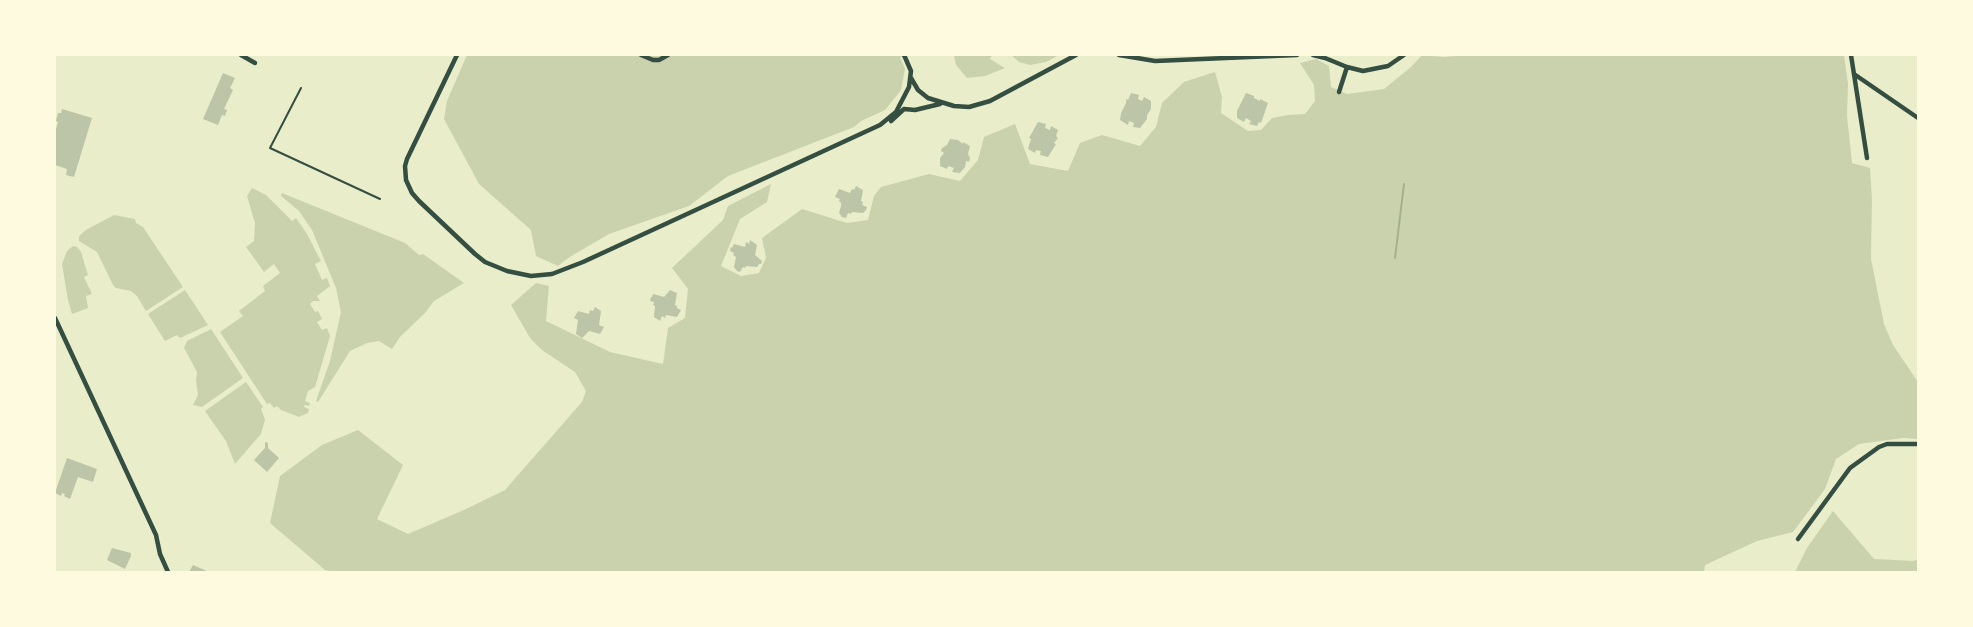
<!DOCTYPE html>
<html>
<head>
<meta charset="utf-8">
<style>
  body { margin:0 }
  #map { position:relative; width:1973px; height:627px; overflow:hidden; background:#e9edc9; font-family:"Space Grotesk",sans-serif }
  canvas { display:block }
  .frame { position:absolute; inset:0; border:56px solid #fefae0; pointer-events:none }
</style>
</head>
<body>
<div id="map">
<canvas width="1973" height="627"></canvas>
<div class="frame"></div>
</div>
<script>
const ctx = document.querySelector('canvas').getContext('2d');
ctx.lineJoin = 'round';
function fill(path, color) {
  ctx.fillStyle = color;
  ctx.fill(path, 'evenodd');
}
function poly(rows) {
  const path = new Path2D();
  for (const r of rows) {
    path.moveTo(r[0], r[1]);
    for (let i = 2; i < r.length; i += 2) path.lineTo(r[i], r[i + 1]);
  }
  return path;
}
function stroke(path, color, width, dash) {
  ctx.strokeStyle = color;
  ctx.lineWidth = width;
  ctx.lineCap = dash ? 'butt' : 'round';
  ctx.setLineDash(dash || []);
  ctx.stroke(path);
}
const green = poly([
  [467,55,912,55,900,57,905,69,901,90,885,110,861,121,854,127,728,176,689,206,609,234,568,258,558,266,536,256,531,230,479,184,444,119,447,101],
  [954,55,992,55,990,59,1005,68,985,76,967,78,956,65],
  [1011,55,1059,55,1046,62,1030,65,1019,62],
  [1422,55,1443,57,1468,55,1844,55,1848,84,1847,116,1852,163,1870,168,1872,199,1871,259,1884,324,1893,345,1918,382,1918,439,1903,438,1859,444,1836,459,1825,489,1793,532,1757,541,1705,565,1704,572,335,572,325,570,270,523,280,476,322,445,358,430,403,465,377,519,408,534,464,510,505,490,582,402,586,391,575,372,542,350,530,338,511,305,536,283,549,286,546,321,610,352,663,364,668,328,685,318,688,289,672,268,723,220,728,206,771,184,767,202,740,219,721,266,741,276,759,273,766,258,762,238,802,209,847,223,868,220,874,196,881,187,929,174,960,181,978,160,984,137,1015,124,1030,164,1068,171,1080,143,1102,135,1140,146,1156,127,1162,103,1184,82,1215,72,1222,97,1221,113,1248,131,1261,130,1272,118,1288,115,1305,114,1315,101,1314,85,1300,63,1316,59,1329,66,1331,87,1347,94,1384,89,1411,67],
  [252,188,266,195,292,221,296,218,307,234,321,261,315,264,322,280,327,278,330,286,317,296,320,301,313,301,310,304,315,312,318,311,322,319,317,322,322,330,327,328,330,336,315,387,308,391,305,401,310,403,309,406,305,405,304,407,309,409,308,413,299,417,281,410,277,406,274,408,270,403,267,404,220,332,243,316,239,311,265,291,263,286,280,273,274,264,264,272,246,247,254,241,255,223,247,196],
  [282,193,405,243,419,255,423,254,464,283,434,301,425,313,400,337,392,349,379,341,367,343,350,351,318,402,316,401,330,361,341,312,336,288,312,230,299,211,281,196],
  [114,215,135,219,136,223,143,227,183,287,146,311,137,296,131,291,116,288,113,285,97,252,79,241,79,236,86,230],
  [73,246,77,247,81,252,88,275,84,277,92,294,86,296,88,308,72,314,68,300,62,264,67,251],
  [185,290,208,325,180,338,177,335,165,341,148,314],
  [211,329,243,378,202,407,193,405,198,395,196,381,197,372,184,348,187,341],
  [246,382,263,407,261,409,265,420,261,434,235,464,226,441,205,411],
  [1833,511,1874,559,1914,561,1918,559,1918,572,1795,572,1807,548]
]);
const stream = poly([
  [1395,258,1404,184]
]);
const building = poly([
  [223,73,235,78,230,88,233,90,224,109,227,110,225,116,222,115,218,125,203,119],
  [1131,93,1139,95,1138,99,1142,101,1144,97,1151,101,1151,109,1147,115,1147,119,1140,128,1133,127,1134,123,1129,121,1128,125,1120,120,1121,113,1126,103,1126,99,1128,100],
  [1246,93,1254,96,1254,98,1260,101,1260,99,1268,103,1261,123,1259,122,1257,126,1249,124,1251,121,1246,118,1244,122,1237,118,1237,111],
  [62,109,92,118,74,177,66,175,67,169,55,165,55,133,58,122,56,121,58,113,61,113],
  [1038,122,1046,124,1045,128,1050,130,1051,126,1058,130,1056,136,1058,138,1054,143,1056,144,1048,157,1040,155,1041,151,1036,150,1035,153,1028,149,1031,139,1029,138],
  [950,139,958,140,963,144,963,142,970,146,968,154,970,158,969,162,966,161,965,167,960,173,952,172,954,168,948,166,947,169,940,166,940,158,944,153,941,151,942,148,947,145],
  [856,186,863,190,861,201,863,202,862,205,867,207,866,210,863,213,852,212,851,214,848,213,846,218,842,217,839,213,841,206,841,203,839,201,840,199,835,197,839,189,850,193,852,189,854,190],
  [750,240,757,245,755,255,762,261,761,264,759,264,757,267,746,266,745,268,743,267,740,272,737,271,734,267,736,257,733,255,734,253,730,251,731,247,732,248,734,244,745,247,746,242,749,244],
  [670,290,677,293,675,305,677,306,677,308,681,310,677,317,666,315,665,318,662,316,660,321,654,317,655,306,653,305,654,302,650,301,651,297,652,297,653,294,664,297],
  [595,307,601,311,599,325,604,327,600,334,589,331,582,338,576,334,578,320,574,318,578,311,589,314,590,310,593,311],
  [265,442,268,443,268,448,279,458,267,472,254,460,265,448],
  [67,458,97,469,93,482,78,477,70,499,64,496,65,494,62,493,61,496,55,493],
  [112,548,131,553,131,556,125,569,107,560],
  [193,565,209,572,189,572]
]);
const service = poly([
  [301,88,270,148,380,199]
]);
const minor = poly([
  [241,55,255,63],
  [457,55,407,159,405,166,406,180,412,193,419,201,475,254,485,262,507,271,531,276,552,274,583,262,880,125,896,112,909,87,911,71,904,55],
  [641,55,653,60,659,60,668,55],
  [1119,55,1155,61,1297,55],
  [1313,55,1325,58,1347,67,1363,71,1388,66,1404,55],
  [1851,55,1867,158],
  [1854,74,1918,118],
  [911,78,918,90,928,98,954,106,969,107,990,101,1076,55],
  [1339,92,1347,67],
  [891,121,904,109,915,110,940,104],
  [55,318,156,535,160,554,168,572],
  [1798,539,1850,468,1879,447,1887,444,1918,444]
]);
fill(green, '#cad2ad');
stroke(stream, '#a3b18a', 2);
fill(building, '#bcc5a7');
stroke(service, '#344e41', 2);
stroke(minor, '#344e41', 4.5);
</script>
</body>
</html>
